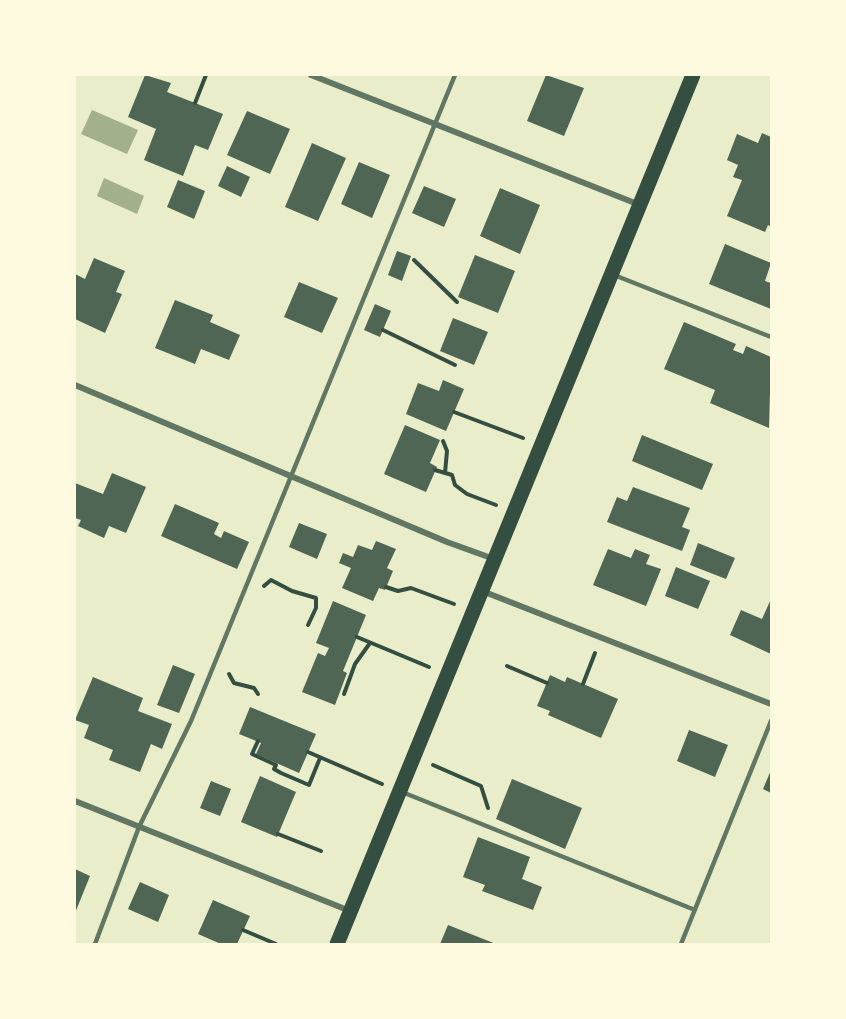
<!DOCTYPE html>
<html>
<head>
<meta charset="utf-8">
<style>
  body { margin:0 }
  #map { position:relative; width:846px; height:1019px; overflow:hidden; background:#e9edc9; font-family:Overpass,sans-serif }
  canvas { display:block }
  .frame { position:absolute; inset:0; border:76px solid #fefae0; pointer-events:none }
</style>
</head>
<body>
<div id="map">
<canvas width="846" height="1019"></canvas>
<div class="frame"></div>
</div>
<script>
const ctx = document.querySelector('canvas').getContext('2d');
ctx.lineJoin = 'round';
function fill(path, color) {
  ctx.fillStyle = color;
  ctx.fill(path, 'evenodd');
}
function poly(rows) {
  const path = new Path2D();
  for (const r of rows) {
    path.moveTo(r[0], r[1]);
    for (let i = 2; i < r.length; i += 2) path.lineTo(r[i], r[i + 1]);
  }
  return path;
}
function stroke(path, color, width, dash) {
  ctx.strokeStyle = color;
  ctx.lineWidth = width;
  ctx.lineCap = dash ? 'butt' : 'round';
  ctx.setLineDash(dash || []);
  ctx.stroke(path);
}
const water = poly([
  [92,110,138,130,127,154,81,134],
  [104,178,144,196,137,214,97,196]
]);
const building = poly([
  [145,75,171,83,167,92,223,114,208,150,195,145,183,176,144,160,156,129,128,117],
  [546,75,584,88,564,136,527,121],
  [247,111,290,129,270,174,227,155],
  [762,133,771,137,771,227,768,225,765,232,727,216,742,180,733,177,738,165,727,160,737,134,758,143],
  [312,143,346,158,318,221,285,207],
  [359,162,390,175,372,218,341,204],
  [227,166,250,177,241,197,218,186],
  [178,180,205,191,194,219,167,207],
  [424,186,456,199,444,227,412,213],
  [500,188,540,205,520,254,480,236],
  [725,244,771,263,765,281,771,283,771,309,709,284],
  [397,251,411,256,402,281,388,275],
  [475,255,515,271,498,313,458,297],
  [94,258,125,271,116,292,122,294,105,333,75,319,75,274,85,279],
  [299,282,338,298,322,333,284,317],
  [175,300,213,315,210,322,240,335,229,360,201,349,195,364,155,348],
  [375,304,391,311,380,337,364,330],
  [453,318,488,332,474,365,440,351],
  [684,322,736,344,733,350,743,354,746,346,771,357,769,428,710,403,715,390,664,369],
  [443,380,464,389,446,431,406,414,418,383,439,391],
  [405,425,440,440,430,463,437,467,426,492,384,474],
  [642,435,713,464,702,490,632,461],
  [112,473,146,487,126,533,109,526,104,538,78,526,81,520,75,518,75,483,103,494],
  [633,487,690,508,682,527,690,530,682,551,607,522,617,497,627,501],
  [175,504,219,523,214,534,221,538,224,531,249,542,237,569,161,536],
  [299,523,327,534,317,559,289,547],
  [376,541,396,549,387,568,393,571,385,590,379,588,373,601,342,588,351,568,339,563,343,553,353,557,358,545,372,550],
  [698,543,735,558,726,579,690,565],
  [608,549,631,558,635,549,650,555,646,564,661,569,646,606,593,585],
  [676,567,710,581,698,609,665,596],
  [771,599,771,654,730,635,741,610,762,619],
  [333,601,366,615,343,671,347,673,335,705,302,692,318,653,325,656,329,648,316,643],
  [173,665,195,674,179,713,157,705],
  [550,675,565,682,567,677,618,699,601,738,548,715,550,711,537,706],
  [93,677,143,698,138,711,172,724,162,749,151,744,140,772,109,760,113,750,84,738,89,725,75,720],
  [250,707,316,734,299,773,256,754,261,743,239,734],
  [689,730,728,745,715,777,677,761],
  [771,770,771,793,763,789],
  [260,776,296,792,277,837,241,822],
  [512,779,582,808,565,849,496,819],
  [211,781,231,789,220,816,200,808],
  [478,837,530,857,522,879,542,887,533,910,482,891,485,885,463,877],
  [75,869,90,876,75,913],
  [140,882,169,895,158,922,128,909],
  [213,900,250,916,237,944,221,944,198,934],
  [448,925,496,944,440,944]
]);
const path = poly([
  [195,103,206,75],
  [414,260,457,302],
  [383,330,455,365],
  [454,412,523,438],
  [443,441,447,451,445,473],
  [435,470,452,475,455,485,467,494,496,505],
  [264,586,271,580,292,591,316,598,316,608,308,625],
  [386,587,398,591,411,588,454,604],
  [357,637,429,667],
  [507,666,547,683],
  [229,674,234,683,254,688,258,694],
  [583,684,595,653],
  [344,694,355,664,370,643],
  [258,741,252,754,276,765,274,769,281,773,309,785,320,758],
  [308,752,382,784],
  [433,765,481,786,488,808],
  [278,834,321,851],
  [243,930,276,944]
]);
const service = poly([
  [614,275,771,337],
  [402,792,695,910],
  [95,944,139,827,191,721,455,75],
  [681,944,771,721]
]);
const minor = poly([
  [311,75,640,205],
  [75,385,447,542,494,559],
  [482,591,771,704],
  [75,801,350,911]
]);
const primary = poly([
  [337,944,693,75]
]);
fill(water, '#a3b18a');
fill(building, '#4f6655');
stroke(path, '#344e41', 4);
stroke(service, '#617663', 4.5);
stroke(minor, '#617663', 6);
stroke(primary, '#344e41', 15);
</script>
</body>
</html>
